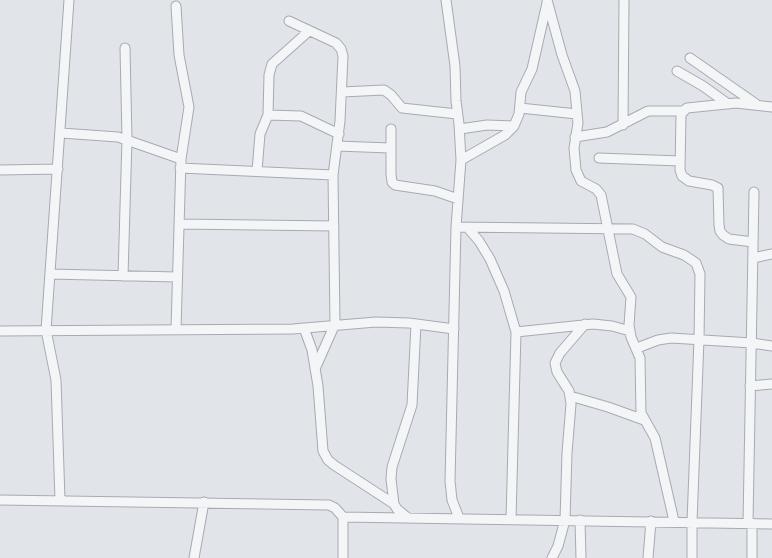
<!DOCTYPE html>
<html>
<head>
<meta charset="utf-8">
<style>
  body { margin:0 }
  canvas { display:block; background:#e1e4e9 }
</style>
</head>
<body>
<canvas width="772" height="558"></canvas>
<script>
const ctx = document.querySelector('canvas').getContext('2d');
ctx.lineJoin = 'round';
function poly(rows) {
  const path = new Path2D();
  for (const r of rows) {
    path.moveTo(r[0], r[1]);
    for (let i = 2; i < r.length; i += 2) path.lineTo(r[i], r[i + 1]);
  }
  return path;
}
function stroke(path, color, width, dash) {
  ctx.strokeStyle = color;
  ctx.lineWidth = width;
  ctx.lineCap = dash ? 'butt' : 'round';
  ctx.setLineDash(dash || []);
  ctx.stroke(path);
}
const minor = poly([
  [446,0,455,66,456,101,459,124,461,160,456,227,450,481,452,500,459,518],
  [547,0,562,55,575,91,578,123,574,148,576,170,581,181,596,189,601,195,617,274,631,297,629,325,631,337,640,358,641,413,655,438,674,521],
  [289,21,336,43,341,49,343,56,340,121,333,175,335,324,315,369],
  [690,58,756,104],
  [677,71,703,86,728,104],
  [342,92,384,90,391,95,402,108,457,114],
  [520,108,577,114],
  [268,115,301,116,339,134],
  [623,125,624,0],
  [391,129,391,174,392,182,395,185,435,191,458,199],
  [460,129,487,125,514,126],
  [61,133,118,137,181,159],
  [575,137,607,132,648,111,682,111],
  [337,146,390,148],
  [599,158,680,161],
  [461,160,505,135,514,126,519,114,521,92,532,69,547,3],
  [180,168,333,175],
  [0,170,58,169],
  [257,171,260,134,268,115,269,75,272,64,309,31],
  [179,224,334,226],
  [456,227,633,229,645,234,662,247,684,255,696,263,700,274,699,339,692,522,692,558],
  [467,227,479,241,490,259,504,291,516,332,511,519],
  [753,242,729,239,723,235,720,231,719,225,718,188,712,185,689,181,682,176,680,170,681,114,687,108,736,103,772,107],
  [753,258,772,254],
  [50,274,177,277],
  [123,276,127,139,125,48],
  [304,328,312,350,318,386,323,451,328,460,334,465,394,504],
  [176,329,181,159,189,107,179,55,176,6],
  [0,331,293,329,376,322,409,323,454,329],
  [516,332,593,324,612,326,630,331],
  [637,348,658,340,671,338,752,343,772,346],
  [750,386,772,384],
  [570,396,608,407,644,420],
  [0,500,329,505,335,508,343,517,343,558],
  [60,500,56,380,46,330,69,0],
  [343,517,772,524],
  [408,518,397,509,394,504,391,479,392,467,412,405,416,324],
  [580,520,581,558],
  [748,523,754,192],
  [194,558,204,502],
  [552,558,558,546,565,520,567,453,571,404,569,391,557,372,555,363,560,353,585,324],
  [648,558,651,521],
  [752,558,752,523]
]);
stroke(minor, '#a6abb3', 11);
stroke(minor, '#f3f5f7', 9);
</script>
</body>
</html>
